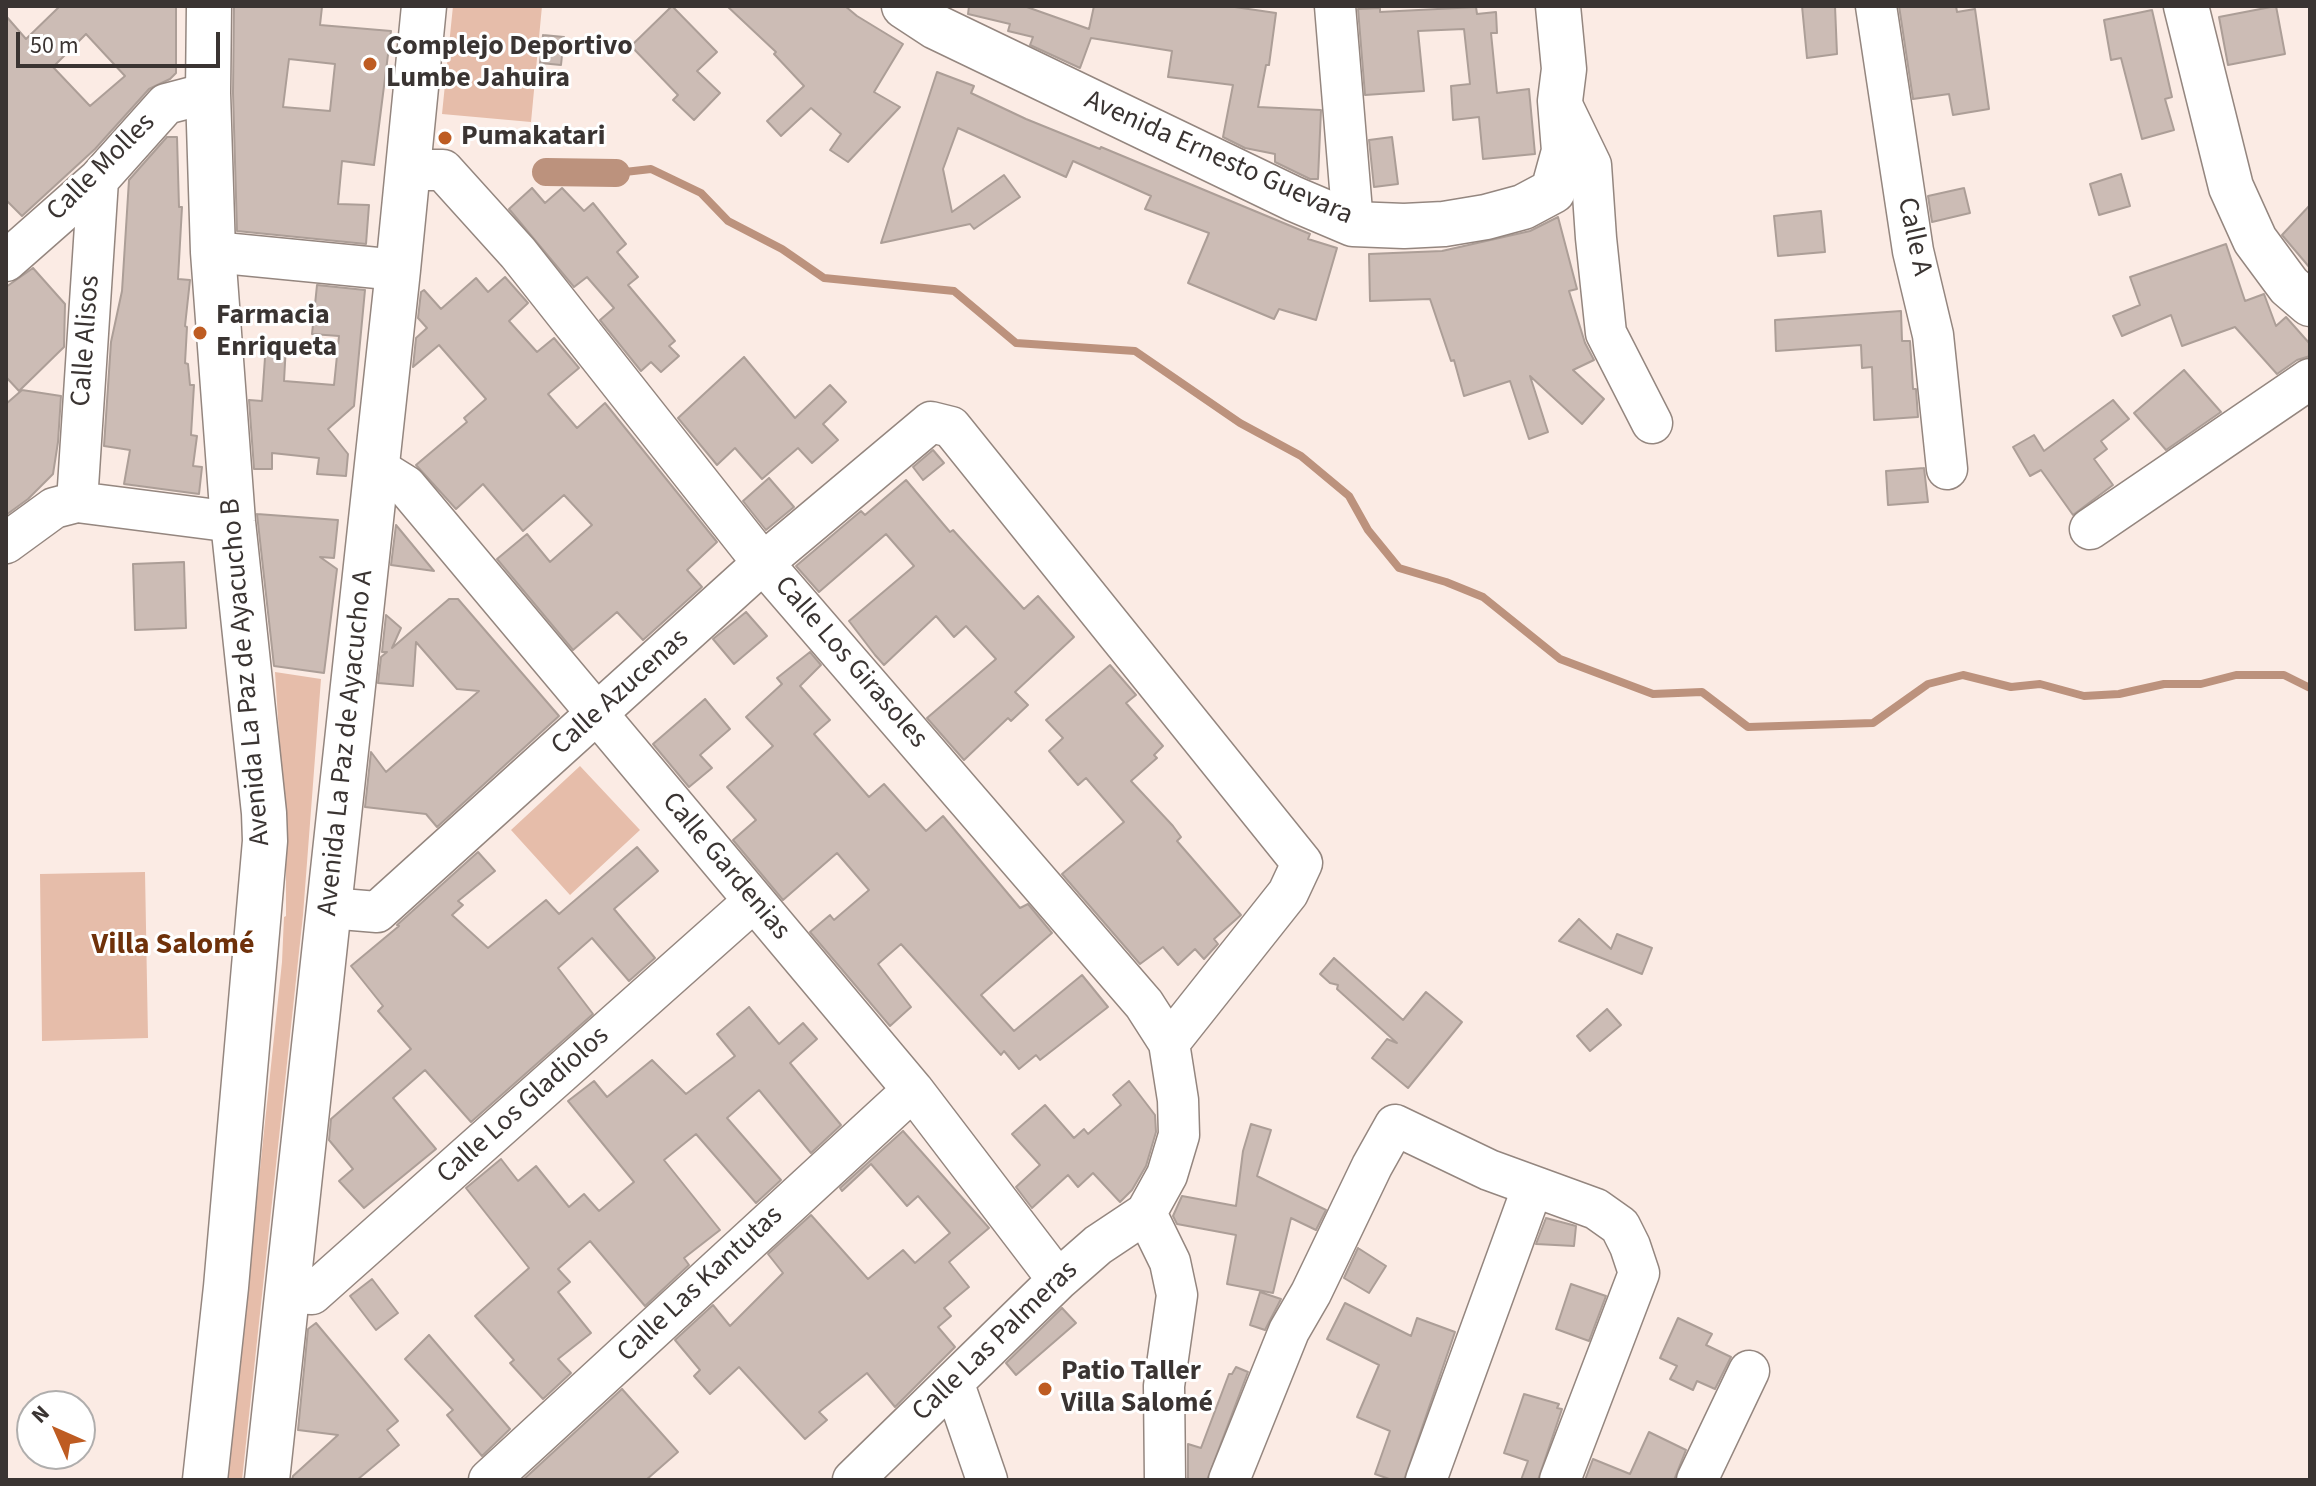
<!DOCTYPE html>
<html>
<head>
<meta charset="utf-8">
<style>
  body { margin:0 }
  #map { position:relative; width:2316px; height:1486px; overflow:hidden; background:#fbebe4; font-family:"Source Sans 3",sans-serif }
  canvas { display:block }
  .frame { position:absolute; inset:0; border:8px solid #3a3432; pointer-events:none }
  .north { position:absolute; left:16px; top:1390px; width:80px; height:80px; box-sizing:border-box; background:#fff; border:2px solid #b0aead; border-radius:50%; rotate:315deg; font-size:22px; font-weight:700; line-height:32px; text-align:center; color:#3a3432 }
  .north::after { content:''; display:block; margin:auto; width:28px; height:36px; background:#be5c22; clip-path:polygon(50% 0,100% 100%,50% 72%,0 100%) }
  .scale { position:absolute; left:16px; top:32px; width:204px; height:36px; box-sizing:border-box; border:4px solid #3a3432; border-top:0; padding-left:10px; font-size:24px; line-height:28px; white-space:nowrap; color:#3a3432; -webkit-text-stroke:6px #fff; paint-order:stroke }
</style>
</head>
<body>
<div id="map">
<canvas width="2316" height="1486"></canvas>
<div class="frame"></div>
<div class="north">N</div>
<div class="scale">50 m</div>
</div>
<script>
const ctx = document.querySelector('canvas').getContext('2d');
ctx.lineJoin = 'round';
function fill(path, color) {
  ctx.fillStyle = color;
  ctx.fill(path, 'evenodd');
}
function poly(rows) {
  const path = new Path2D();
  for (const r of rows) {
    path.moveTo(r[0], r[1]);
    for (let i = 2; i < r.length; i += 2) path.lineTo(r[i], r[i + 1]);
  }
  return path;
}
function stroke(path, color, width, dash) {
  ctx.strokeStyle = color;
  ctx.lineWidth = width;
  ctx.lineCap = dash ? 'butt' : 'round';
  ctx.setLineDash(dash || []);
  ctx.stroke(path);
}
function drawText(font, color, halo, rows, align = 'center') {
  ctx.font = font + ' "Source Sans 3",sans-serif';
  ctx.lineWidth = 6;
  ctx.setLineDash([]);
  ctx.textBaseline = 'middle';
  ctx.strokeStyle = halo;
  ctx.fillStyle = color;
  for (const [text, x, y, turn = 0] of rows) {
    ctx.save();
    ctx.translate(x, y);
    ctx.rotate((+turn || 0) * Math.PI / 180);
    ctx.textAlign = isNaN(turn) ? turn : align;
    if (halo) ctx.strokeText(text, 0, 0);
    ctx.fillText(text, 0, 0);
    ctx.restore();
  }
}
const green = poly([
  [453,6,542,6,531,122,442,114],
  [275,672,321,679,303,915,242,1480,227,1480,282,962,284,917,286,916,286,842],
  [580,766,640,830,570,895,511,830],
  [145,872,148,1038,42,1041,40,874]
]);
const stream = poly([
  [616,173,651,169,701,193,728,221,782,249,824,278,954,291,1016,343,1135,351,1240,423,1301,456,1349,496,1368,530,1399,568,1446,582,1483,597,1560,659,1653,694,1702,692,1748,727,1873,723,1928,684,1963,675,2011,687,2040,684,2084,696,2119,694,2164,684,2201,684,2236,675,2284,675,2310,688]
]);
const canal = poly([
  [546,172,616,173]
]);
const building = poly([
  [60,6,176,6,176,73,170,79,149,89,95,149,22,216,6,200,6,16,26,39,60,6],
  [86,34,125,76,90,106,53,67,86,34],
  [234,6,322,7,320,25,391,31,374,165,342,161,338,204,369,205,366,244,237,231,233,93,234,6],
  [289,59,335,64,330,111,283,107,289,59],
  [672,6,717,52,697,71,720,93,694,120,673,100,678,95,631,46,672,6],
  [727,6,845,6,857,16,903,44,874,92,900,107,848,162,830,150,841,134,811,108,781,136,767,121,804,86,774,54,776,52,727,6],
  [969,6,1024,6,1089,29,1094,6,1228,6,1276,13,1269,65,1266,65,1258,107,1321,110,1318,179,1310,179,1275,162,1275,154,1245,148,1223,137,1233,85,1168,77,1172,51,1091,38,1080,68,1030,45,1033,37,1008,31,1010,24,968,14,969,6],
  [1802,6,1835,6,1837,54,1807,58,1802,6],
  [1899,6,1956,6,1957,12,1975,9,1989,109,1953,115,1949,94,1913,99,1899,6],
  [2276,6,2285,54,2228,65,2219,17,2276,6],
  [1476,7,1477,14,1496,12,1497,33,1491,33,1497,93,1529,89,1535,154,1483,159,1479,117,1453,120,1451,86,1470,84,1464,29,1418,31,1424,91,1365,95,1358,9,1380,8,1380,12,1476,7],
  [2152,10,2172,97,2165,99,2174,130,2142,139,2121,58,2111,60,2104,20,2152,10],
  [543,35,564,37,561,65,540,63,543,35],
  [937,72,974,86,971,93,1026,119,1100,149,1101,147,1310,234,1308,239,1337,248,1316,320,1279,309,1274,319,1188,283,1209,233,1145,209,1151,196,1073,161,1066,177,958,128,943,169,952,212,1004,175,1020,197,974,229,970,224,881,243,937,72],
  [167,137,177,137,179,207,182,207,178,279,190,280,185,326,187,327,185,363,188,364,190,385,194,385,191,435,197,436,193,466,202,467,199,494,124,484,130,450,104,446,111,342,122,291,129,180,167,137],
  [1392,137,1398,184,1374,187,1369,140,1392,137],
  [2121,174,2130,206,2099,215,2090,184,2121,174],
  [532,188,545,203,562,188,584,211,593,203,626,244,617,252,638,277,628,285,675,341,669,346,679,356,661,372,651,362,641,371,600,320,614,308,587,277,574,287,509,209,532,188],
  [1964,188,1970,213,1932,222,1928,196,1964,188],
  [2310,205,2310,268,2282,235,2310,205],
  [1821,211,1825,252,1778,256,1774,216,1821,211],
  [1558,217,1577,289,1569,291,1585,343,1594,360,1573,370,1604,399,1582,424,1530,376,1548,432,1529,439,1510,381,1464,396,1454,360,1451,361,1430,299,1370,301,1369,254,1442,251,1530,231,1558,217],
  [2226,244,2245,301,2264,294,2276,326,2286,317,2310,344,2310,356,2297,360,2277,374,2235,327,2182,346,2171,315,2122,336,2113,316,2140,305,2130,277,2226,244],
  [33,268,65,304,64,347,19,391,6,377,6,287,33,268],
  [505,277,528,303,509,321,537,352,554,338,579,368,548,394,577,428,605,403,717,542,687,570,702,587,643,640,617,612,573,650,497,559,527,534,550,562,592,525,564,495,523,531,483,484,456,509,416,465,467,422,464,418,486,399,439,345,413,367,416,338,427,328,418,318,421,292,424,290,441,309,476,278,488,292,505,277],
  [317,285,365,290,354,406,328,429,348,454,346,476,317,474,319,458,272,453,272,469,254,469,249,400,262,401,266,343,286,345,284,381,334,385,339,336,312,334,317,285],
  [1901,311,1902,341,1910,341,1913,389,1916,389,1918,417,1874,420,1872,367,1862,368,1861,345,1776,351,1775,320,1901,311],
  [744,357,795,418,830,385,846,402,823,424,838,440,812,463,798,448,762,479,735,448,717,465,678,418,744,357],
  [2184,370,2221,412,2166,450,2134,413,2184,370],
  [22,390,61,396,58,442,53,474,28,499,6,515,6,404,22,390],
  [2113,400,2129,419,2101,441,2107,449,2094,459,2113,485,2073,515,2041,470,2030,476,2013,447,2034,435,2044,451,2113,400],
  [933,450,944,463,923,480,913,467,933,450],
  [1924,468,1928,502,1888,505,1886,471,1924,468],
  [769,478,794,507,766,530,743,501,769,478],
  [906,480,950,532,953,530,1024,609,1038,596,1074,637,1015,692,1028,705,1011,721,1008,718,964,760,927,718,996,659,966,626,954,637,936,616,884,665,875,655,849,621,914,566,886,534,819,592,796,566,861,511,865,515,906,480],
  [257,514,338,520,334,558,320,557,337,569,324,673,274,666,257,514],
  [396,525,434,571,391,565,396,525],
  [184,562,186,628,135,630,133,564,184,562],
  [449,599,458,599,559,716,437,827,426,814,365,807,371,752,386,772,479,691,457,689,416,642,413,686,378,683,381,657,387,652,382,652,386,615,401,628,392,648,449,599],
  [746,612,767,636,734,664,713,639,746,612],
  [810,652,821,665,800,686,830,720,814,734,869,797,884,784,926,831,943,816,1020,908,1028,904,1052,933,981,995,1014,1031,1082,975,1108,1007,1040,1060,1036,1055,1019,1069,1004,1051,1001,1055,901,944,878,964,911,1007,890,1026,810,932,830,915,834,920,869,890,837,853,783,900,733,840,756,820,727,787,773,746,746,717,782,684,777,678,810,652],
  [1110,665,1136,695,1126,703,1163,746,1154,755,1157,758,1131,781,1173,826,1181,837,1177,841,1241,915,1214,939,1218,944,1204,959,1195,949,1178,965,1163,947,1140,964,1062,874,1124,822,1086,778,1078,785,1049,751,1063,738,1046,720,1110,665],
  [705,699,730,729,700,755,712,768,689,787,653,744,705,699],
  [637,847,658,871,614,909,655,958,629,981,592,938,558,968,593,1014,471,1122,425,1070,393,1098,436,1149,364,1208,339,1181,353,1169,329,1140,331,1119,411,1049,378,1011,383,1006,351,966,399,926,397,925,478,852,495,871,458,901,463,905,452,915,488,948,546,900,559,914,637,847],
  [1579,919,1611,949,1617,934,1652,948,1642,974,1559,941,1579,919],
  [1334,958,1403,1020,1426,992,1462,1022,1408,1088,1372,1058,1387,1039,1397,1043,1337,989,1338,985,1330,983,1320,974,1334,958],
  [749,1007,779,1044,803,1023,817,1039,790,1063,841,1125,811,1153,759,1090,727,1118,781,1180,756,1203,696,1134,664,1160,720,1230,684,1258,689,1265,645,1306,590,1241,558,1269,570,1282,558,1292,591,1333,558,1359,571,1373,543,1399,510,1363,514,1360,475,1316,529,1268,466,1188,501,1159,518,1181,536,1166,569,1207,584,1194,599,1211,634,1182,568,1101,594,1081,607,1097,652,1060,686,1094,735,1056,717,1034,749,1007],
  [1607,1009,1621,1025,1590,1051,1577,1036,1607,1009],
  [1129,1081,1155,1115,1156,1132,1146,1166,1132,1190,1120,1202,1093,1173,1078,1187,1068,1175,1032,1208,1016,1187,1040,1165,1012,1134,1045,1105,1074,1138,1084,1129,1088,1134,1121,1105,1113,1095,1129,1081],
  [1251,1124,1271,1130,1257,1176,1326,1210,1316,1230,1291,1218,1273,1293,1227,1284,1236,1235,1177,1224,1173,1216,1182,1196,1236,1206,1243,1151,1251,1124],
  [903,1131,989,1228,949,1262,969,1287,944,1308,951,1316,938,1327,955,1347,895,1407,867,1373,819,1412,827,1420,805,1439,739,1367,710,1394,694,1376,700,1370,675,1340,713,1305,730,1326,783,1273,768,1254,811,1215,868,1279,903,1250,915,1263,950,1233,918,1196,907,1206,871,1164,842,1191,840,1188,903,1131],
  [1546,1218,1576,1226,1574,1246,1536,1244,1546,1218],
  [1358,1248,1386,1266,1369,1293,1344,1278,1358,1248],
  [372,1279,398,1313,376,1330,350,1296,372,1279],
  [1571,1284,1606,1296,1589,1341,1556,1329,1571,1284],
  [1260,1292,1281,1299,1265,1330,1250,1325,1260,1292],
  [1345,1303,1411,1336,1417,1318,1455,1332,1404,1480,1392,1480,1375,1474,1390,1431,1357,1417,1379,1365,1327,1339,1345,1303],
  [1062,1308,1076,1323,1016,1375,1006,1363,1062,1308],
  [1678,1318,1712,1334,1706,1345,1731,1357,1715,1389,1697,1381,1693,1390,1670,1379,1677,1366,1660,1358,1678,1318],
  [316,1323,398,1421,387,1430,399,1445,357,1480,292,1480,293,1476,338,1435,298,1430,308,1329,316,1323],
  [429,1335,510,1429,482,1456,447,1415,453,1410,405,1359,429,1335],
  [1236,1367,1248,1372,1207,1480,1188,1480,1188,1444,1201,1448,1229,1374,1232,1374,1236,1367],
  [622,1389,678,1452,646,1480,523,1480,622,1389],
  [1524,1394,1559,1404,1557,1408,1562,1409,1538,1480,1521,1480,1528,1461,1504,1453,1524,1394],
  [1649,1432,1686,1450,1674,1480,1585,1480,1593,1459,1630,1474,1649,1432]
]);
const minor = poly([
  [1335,6,1353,224],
  [1876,6,1913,251,1933,335,1947,469],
  [1562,105,1591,165,1596,238,1606,333,1652,423],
  [408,170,443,170,518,253,763,563,1144,1004,1169,1043,1178,1100,1179,1135,1167,1175,1146,1213,1098,1245,1058,1280,853,1480],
  [213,252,398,270],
  [6,261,98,180,166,104,208,93],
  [377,468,406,486,913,1090,1058,1280],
  [77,502,98,180],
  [2090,529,2310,379],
  [6,543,54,508,77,502,233,522],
  [329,908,377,912,763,563,931,422,951,427,1302,863,1288,893,1169,1043],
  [1146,1213,1170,1262,1177,1295,1164,1386,1165,1480],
  [287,1293,312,1294,754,901],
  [954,1384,987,1480],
  [489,1480,913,1090],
  [1229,1480,1289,1331,1311,1293,1372,1166,1395,1125,1489,1170,1596,1209,1620,1226,1630,1246,1639,1273,1560,1480],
  [1426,1480,1533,1186],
  [1697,1480,1749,1371]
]);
const major = poly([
  [904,6,936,27,1294,199,1353,224,1404,226,1444,224,1486,217,1523,207,1553,191,1564,151,1560,101,1564,69,1558,6],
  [2186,6,2231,187,2255,240,2289,286,2310,304],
  [205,1480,226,1287,265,841,264,813,233,522,213,252,208,93,209,6],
  [267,1480,398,270,424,6]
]);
const markers = [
  [370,64,8,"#be5c22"],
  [445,138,8,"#be5c22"],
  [200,333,8,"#be5c22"],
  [1045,1389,8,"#be5c22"]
];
const poiNames = [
  ["Complejo Deportivo",386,48],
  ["Lumbe Jahuira",386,80],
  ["Pumakatari",461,138],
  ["Farmacia",216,317],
  ["Enriqueta",216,349],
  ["Patio Taller",1061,1373],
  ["Villa Salomé",1061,1405]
];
const streetNames = [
  ["Avenida Ernesto Guevara",1218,159,24],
  ["Calle Molles",102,168,-45],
  ["Calle A",1913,237,78],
  ["Calle Alisos",87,341,-86],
  ["Calle Los Girasoles",850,663,49],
  ["Avenida La Paz de Ayacucho B",247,672,-95],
  ["Calle Azucenas",621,693,-42],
  ["Avenida La Paz de Ayacucho A",347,743,-84],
  ["Calle Gardenias",725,867,50],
  ["Calle Los Gladiolos",524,1106,-42],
  ["Calle Las Kantutas",701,1285,-43],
  ["Calle Las Palmeras",996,1342,-44]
];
const neighbourhoodNames = [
  ["Villa Salomé",173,946]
];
fill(green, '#e6bdaa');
stroke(stream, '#bc927d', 8);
stroke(canal, '#bc927d', 28);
fill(building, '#ccbcb5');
stroke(building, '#ac9e97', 2);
stroke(minor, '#94867f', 43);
stroke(major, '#94867f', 47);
stroke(minor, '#fff', 40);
stroke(major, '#fff', 44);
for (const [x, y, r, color] of markers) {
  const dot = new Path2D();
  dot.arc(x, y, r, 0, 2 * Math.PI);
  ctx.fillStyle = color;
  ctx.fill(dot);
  stroke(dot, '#fff', 3);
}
drawText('bold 28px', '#3a3432', '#fff', poiNames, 'left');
drawText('28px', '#3a3432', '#fff', streetNames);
drawText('bold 30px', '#6f310a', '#fff', neighbourhoodNames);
</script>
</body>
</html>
